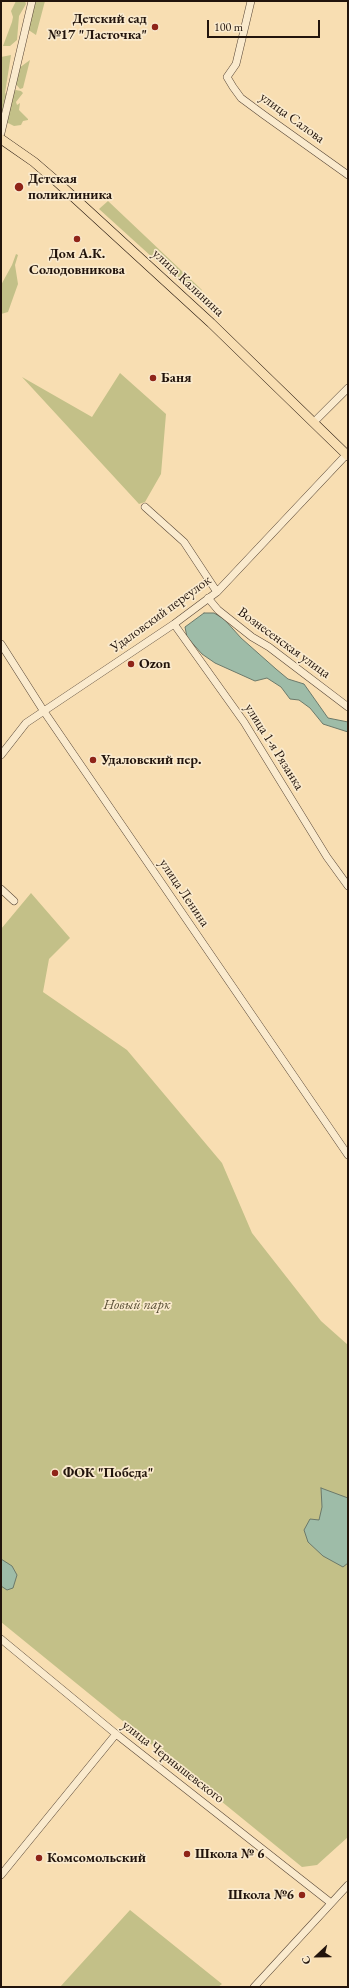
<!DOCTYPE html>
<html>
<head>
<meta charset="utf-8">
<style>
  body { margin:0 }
  #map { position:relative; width:349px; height:1988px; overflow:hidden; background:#f8deb2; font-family:"EB Garamond",serif }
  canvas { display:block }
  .frame { position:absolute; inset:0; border:2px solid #22140c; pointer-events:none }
  .north { position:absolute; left:297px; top:1936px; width:40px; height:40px; -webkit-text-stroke:3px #faeacd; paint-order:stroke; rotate:248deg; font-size:11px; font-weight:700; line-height:16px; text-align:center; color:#22140c }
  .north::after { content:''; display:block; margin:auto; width:14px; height:18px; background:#22140c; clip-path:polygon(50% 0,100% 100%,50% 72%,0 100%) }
  .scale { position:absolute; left:207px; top:20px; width:113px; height:18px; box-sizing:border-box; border:2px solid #22140c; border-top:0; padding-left:5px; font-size:12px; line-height:14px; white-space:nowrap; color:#22140c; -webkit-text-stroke:3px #faeacd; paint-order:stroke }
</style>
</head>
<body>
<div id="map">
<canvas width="349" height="1988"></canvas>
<div class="frame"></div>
<div class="north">С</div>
<div class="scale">100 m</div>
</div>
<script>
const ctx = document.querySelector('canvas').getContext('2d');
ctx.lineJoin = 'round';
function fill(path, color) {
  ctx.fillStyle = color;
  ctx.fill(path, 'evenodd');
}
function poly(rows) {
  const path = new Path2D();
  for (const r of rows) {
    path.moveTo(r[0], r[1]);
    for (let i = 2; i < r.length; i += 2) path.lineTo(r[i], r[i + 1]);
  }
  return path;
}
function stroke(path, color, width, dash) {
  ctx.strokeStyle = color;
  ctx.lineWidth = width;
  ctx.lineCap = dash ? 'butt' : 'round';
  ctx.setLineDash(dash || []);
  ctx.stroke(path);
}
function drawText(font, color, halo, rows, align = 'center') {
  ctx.font = font + ' "EB Garamond",serif';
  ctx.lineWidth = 3.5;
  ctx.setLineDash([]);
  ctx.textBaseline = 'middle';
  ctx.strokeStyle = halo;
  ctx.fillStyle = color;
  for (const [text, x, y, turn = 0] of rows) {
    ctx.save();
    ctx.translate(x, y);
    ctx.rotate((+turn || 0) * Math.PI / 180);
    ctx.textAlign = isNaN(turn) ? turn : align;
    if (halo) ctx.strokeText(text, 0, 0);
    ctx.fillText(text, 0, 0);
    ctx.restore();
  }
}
const green = poly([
  [16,1,25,1,26,4,19,16,17,40,10,46,3,46,12,22,13,17,11,11],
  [34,1,45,1,36,35,27,29],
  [11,55,5,93,8,95,1,120,1,57],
  [30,60,23,88,20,89,15,83,19,68],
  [16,90,21,91,23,93,16,102,17,105,20,103,19,110,28,119,28,120,23,121,21,125,14,126,6,122,12,91],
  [108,201,202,290,195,296,99,209],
  [16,254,18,255,15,265,18,284,8,312,1,314,1,285,12,265],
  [120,373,166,414,161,474,145,502,139,504,22,377,92,417],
  [31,893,70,938,49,959,43,992,127,1050,222,1163,252,1233,321,1321,348,1345,348,1837,317,1865,302,1867,1,1622,1,929],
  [130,1910,222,1984,218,1987,60,1987]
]);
const water = poly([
  [204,613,214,613,224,619,241,638,276,669,288,679,304,684,328,718,348,722,348,732,323,724,310,708,299,700,290,699,281,687,267,678,255,681,215,663,202,654,187,637,185,627,204,613],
  [321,1488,348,1498,348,1563,343,1567,323,1556,308,1542,304,1530,310,1519,319,1520,322,1507,321,1488],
  [1,1559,12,1566,17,1575,13,1588,7,1590,1,1586,1,1559]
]);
const minor = poly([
  [251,1,236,64,227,77,233,87,241,98,264,115,348,175],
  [1,133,32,1],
  [314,422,348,388],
  [145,507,184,542,217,592],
  [208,598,218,610,252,637,269,647,348,707],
  [174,624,244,722,327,857,348,886],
  [1,644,43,710,348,1155],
  [1,755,26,723,174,624,217,592,347,454],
  [1,889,14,901],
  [1,1639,116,1734,331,1903],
  [1,1875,116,1734],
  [254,1987,348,1885]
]);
const major = poly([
  [1,139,34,162,56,181,211,323,348,456]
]);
const markers = [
  [155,27,4,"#8f2418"],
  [19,187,5,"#8f2418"],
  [77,239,4,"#8f2418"],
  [153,378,4,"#8f2418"],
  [131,664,4,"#8f2418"],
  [93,760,4,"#8f2418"],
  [55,1473,4,"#8f2418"],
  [187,1854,4,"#8f2418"],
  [39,1858,4,"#8f2418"],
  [302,1895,4,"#8f2418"]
];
const poiNames = [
  ["Детский сад",147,19,"right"],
  ["№17 \"Ласточка\"",147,35,"right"],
  ["Детская",28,179],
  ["поликлиника",28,195],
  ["Дом А.К.",77,254,"center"],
  ["Солодовникова",77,270,"center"],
  ["Баня",161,378],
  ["Ozon",139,664],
  ["Удаловский пер.",101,760],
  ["ФОК \"Победа\"",63,1473],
  ["Школа № 6",195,1854],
  ["Комсомольский",47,1858],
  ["Школа №6",294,1895,"right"]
];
const streetNames = [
  ["улица Салова",292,118,36],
  ["улица Калинина",188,283,43],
  ["Удаловский переулок",161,614,-36],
  ["Вознесенская улица",284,643,36],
  ["улица 1-я Рязанка",274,747,58],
  ["улица Ленина",184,893,56],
  ["улица Чернышевского",173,1762,38]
];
const parkNames = [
  ["Новый парк",137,1305]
];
fill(green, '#c3c088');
fill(water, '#9ebca8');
stroke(water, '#6c796a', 1);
stroke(minor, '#584636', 8);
stroke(major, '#22140c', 10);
stroke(minor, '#faeacd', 7);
stroke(major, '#f8deb2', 9);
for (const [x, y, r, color] of markers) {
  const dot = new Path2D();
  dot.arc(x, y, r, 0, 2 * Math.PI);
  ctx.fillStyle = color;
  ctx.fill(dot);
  stroke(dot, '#faeacd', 1.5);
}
drawText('bold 14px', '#22140c', '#faeacd', poiNames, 'left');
drawText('14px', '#22140c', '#faeacd', streetNames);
drawText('italic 14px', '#5a5037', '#faeacd', parkNames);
</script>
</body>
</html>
